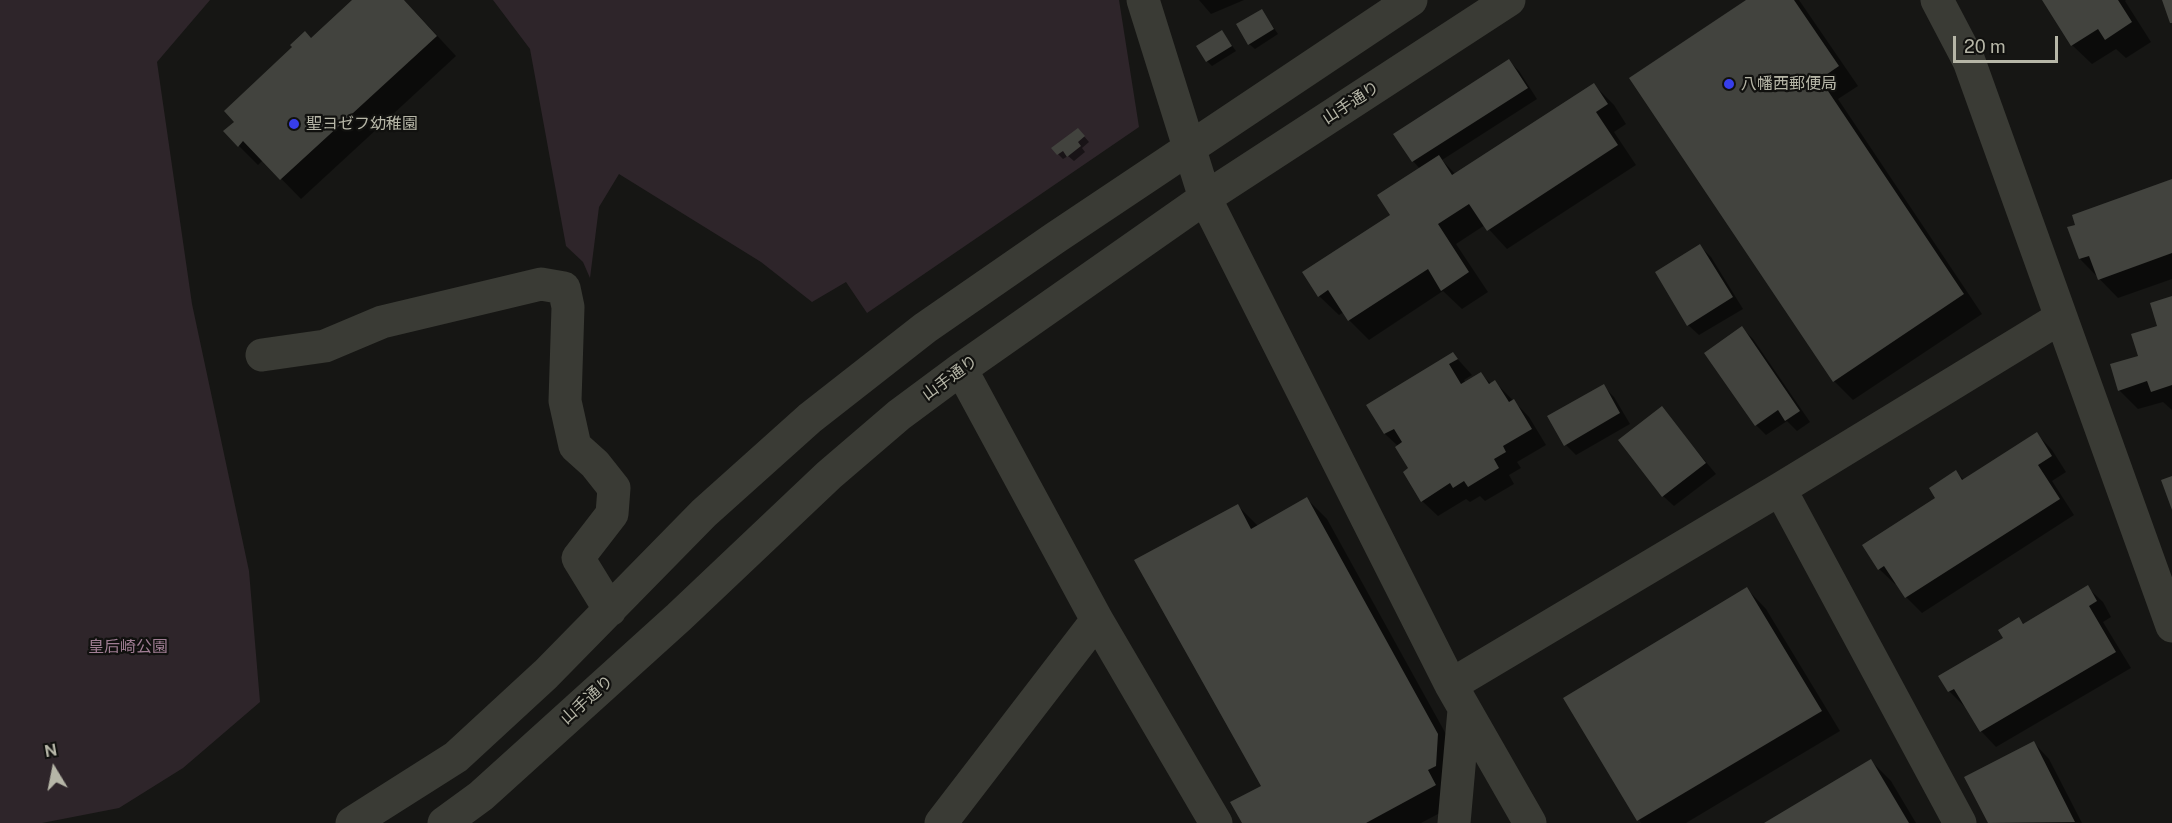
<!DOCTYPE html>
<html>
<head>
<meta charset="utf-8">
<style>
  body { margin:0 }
  #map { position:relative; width:2172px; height:823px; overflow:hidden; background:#161614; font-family:"Public Sans",sans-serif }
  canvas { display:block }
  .north { position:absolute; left:24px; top:739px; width:60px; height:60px; -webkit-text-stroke:4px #11110f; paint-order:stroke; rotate:350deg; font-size:16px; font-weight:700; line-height:24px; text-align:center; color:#b6b6a7 }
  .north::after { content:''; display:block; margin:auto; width:21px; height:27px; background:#b6b6a7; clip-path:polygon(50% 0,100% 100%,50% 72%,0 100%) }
  .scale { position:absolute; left:1953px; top:36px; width:105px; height:27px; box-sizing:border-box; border:3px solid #b6b6a7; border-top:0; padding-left:8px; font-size:18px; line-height:21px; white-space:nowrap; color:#b6b6a7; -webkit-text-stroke:4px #11110f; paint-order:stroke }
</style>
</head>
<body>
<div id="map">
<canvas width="2172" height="823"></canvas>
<div class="north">N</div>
<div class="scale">20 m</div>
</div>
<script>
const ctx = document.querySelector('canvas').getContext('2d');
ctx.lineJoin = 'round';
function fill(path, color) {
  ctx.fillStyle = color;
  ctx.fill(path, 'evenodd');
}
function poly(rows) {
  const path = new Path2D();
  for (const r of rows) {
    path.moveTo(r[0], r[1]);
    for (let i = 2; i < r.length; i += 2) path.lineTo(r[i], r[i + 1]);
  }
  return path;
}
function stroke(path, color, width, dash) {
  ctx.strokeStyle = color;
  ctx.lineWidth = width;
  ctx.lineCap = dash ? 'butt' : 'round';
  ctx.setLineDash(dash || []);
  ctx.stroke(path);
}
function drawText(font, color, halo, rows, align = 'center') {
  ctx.font = font + ' "Public Sans","Noto Sans JP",sans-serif';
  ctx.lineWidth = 4.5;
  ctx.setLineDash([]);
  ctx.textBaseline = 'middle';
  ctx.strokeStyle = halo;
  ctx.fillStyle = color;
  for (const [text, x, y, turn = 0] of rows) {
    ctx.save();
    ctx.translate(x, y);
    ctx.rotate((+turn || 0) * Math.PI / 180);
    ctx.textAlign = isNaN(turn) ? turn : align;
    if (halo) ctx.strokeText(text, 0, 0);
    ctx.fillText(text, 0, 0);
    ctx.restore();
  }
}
const green = poly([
  [0,0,210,0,157,62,192,304,249,571,260,702,183,768,119,808,42,823,0,823],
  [493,0,1119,0,1139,127,867,313,846,282,812,302,761,262,619,174,599,207,590,278,583,262,566,246,530,49]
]);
const shadow = poly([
  [354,0,404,0,456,56,301,199,263,160,258,165,239,146,236,122,311,39],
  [1199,0,1244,0,1211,14],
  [1749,0,1799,0,1858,86,1838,99,1982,314,1853,400,1834,381],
  [2044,0,2126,0,2125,1,2151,42,2126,58,2116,49,2092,64,2072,45],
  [1262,11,1278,34,1255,49,1249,44],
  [1222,32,1236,51,1212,66,1207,61],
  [1509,61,1519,71,1537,99,1442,160,1456,175,1594,85,1614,105,1626,124,1614,132,1636,165,1507,249,1485,225,1456,244,1488,292,1462,309,1443,291,1369,340,1349,320,1344,312,1339,315,1319,296,1392,215,1420,169,1413,161,1395,134],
  [1083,135,1089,142,1082,148,1085,152,1074,161,1068,156,1063,159,1058,154],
  [2172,180,2172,279,2118,298,2080,259],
  [1700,246,1711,257,1743,309,1699,335,1688,325],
  [2172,298,2172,410,2163,402,2138,409,2119,390,2159,327],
  [1742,328,1753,339,1810,422,1797,431,1787,421,1766,435,1756,425],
  [1453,354,1472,375,1464,380,1466,383,1481,374,1491,384,1495,382,1529,417,1546,445,1517,462,1521,468,1509,475,1514,484,1485,501,1480,496,1470,502,1466,499,1438,516,1422,501,1410,468,1398,446,1385,434,1368,405],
  [1603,386,1614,397,1630,424,1576,455,1566,445],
  [1661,408,1716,474,1674,506,1663,496],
  [2037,434,2052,450,2066,472,2052,481,2074,515,1922,613,1906,597,1897,583,1895,584,1879,569,1956,472,1964,480],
  [1307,499,1327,519,1457,754,1455,805,1421,823,1244,823,1263,786,1238,506,1258,526],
  [2087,587,2103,602,2111,617,2103,622,2131,668,1996,747,1981,731,1965,707,1949,691,2005,638,2019,619,2024,624],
  [1747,589,1766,609,1840,731,1686,823,1641,823,1565,698],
  [2034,743,2049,759,2082,823,1989,823,1966,778],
  [1871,761,1891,781,1916,823,1767,823]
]);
const building = poly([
  [352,0,404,0,437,36,280,180,243,141,238,147,223,131,234,122,224,111,292,47,290,45,305,31,311,38],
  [1746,0,1794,0,1839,66,1820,79,1964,294,1833,382,1629,78],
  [2042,0,2118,0,2132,22,2105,40,2098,29,2071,46],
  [2162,0,2172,0,2172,23,2170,23],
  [1262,9,1274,29,1248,45,1236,24],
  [1222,30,1232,46,1206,62,1196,46],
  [1509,59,1528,88,1412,162,1393,134],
  [1594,83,1608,104,1596,112,1618,145,1487,231,1469,204,1438,224,1469,272,1441,291,1428,269,1348,321,1328,290,1318,297,1302,272,1390,215,1377,195,1439,155,1452,175],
  [1078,128,1085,136,1078,142,1081,146,1067,157,1063,151,1057,155,1051,148],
  [2172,179,2172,253,2098,280,2089,256,2079,259,2067,227,2075,225,2072,215],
  [1700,244,1733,297,1687,326,1655,272],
  [2172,296,2172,385,2151,392,2147,381,2118,391,2110,364,2138,356,2131,334,2157,326,2150,303],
  [1742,326,1800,411,1785,421,1778,410,1755,426,1704,353],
  [1453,352,1458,359,1449,364,1461,384,1481,372,1489,384,1495,380,1509,402,1514,399,1532,429,1503,446,1506,452,1494,459,1499,468,1468,487,1464,481,1453,488,1450,483,1421,502,1403,472,1408,468,1395,447,1402,442,1394,429,1384,434,1366,405],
  [1604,384,1620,413,1564,446,1547,416],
  [1662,406,1706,463,1662,497,1618,440],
  [2037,432,2052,456,2038,465,2060,499,1905,598,1884,566,1878,570,1862,545,1935,498,1929,488,1956,470,1962,480],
  [2172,476,2172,510,2161,480],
  [1307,497,1438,734,1436,766,1428,770,1436,785,1366,823,1242,823,1230,802,1261,786,1134,560,1238,504,1251,529],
  [2088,585,2097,601,2089,606,2116,652,1980,732,1954,689,1948,692,1938,676,2003,638,1998,630,2019,617,2023,624],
  [1747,587,1822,711,1637,821,1563,698],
  [2034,741,2075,822,1988,823,1964,777],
  [1871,759,1909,823,1764,823]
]);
const minor = poly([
  [1143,0,1205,198,1451,685,1530,823],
  [1937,0,1969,61,2172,626],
  [262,355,325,346,382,322,541,284,564,288,568,307,565,401,575,446,595,464,614,488,612,514,578,558,610,610],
  [961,369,1097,620,1216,823],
  [1780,489,1960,823],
  [1451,685,1780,489,2060,318],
  [352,823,456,757,546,674,704,513,810,418,925,328,1055,238,1411,0],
  [444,823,481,796,679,617,829,475,899,415,961,369,1205,198,1509,0],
  [941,823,1097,620],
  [1454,823,1464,710]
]);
const markers = [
  [1729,84,6,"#373eeb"],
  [294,124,6,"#373eeb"]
];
const poiNames = [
  ["八幡西郵便局",1741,84],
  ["聖ヨゼフ幼稚園",306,124]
];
const streetNames = [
  ["山手通り",1351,103,-33],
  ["山手通り",950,378,-36],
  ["山手通り",587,700,-42]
];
const parkNames = [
  ["皇后崎公園",128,647]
];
fill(green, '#2e252a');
fill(shadow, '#0007');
fill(building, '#42433e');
stroke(minor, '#3a3b35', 33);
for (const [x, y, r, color] of markers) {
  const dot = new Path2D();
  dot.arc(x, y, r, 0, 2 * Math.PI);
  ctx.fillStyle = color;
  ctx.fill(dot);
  stroke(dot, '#11110f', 2);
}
drawText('16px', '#b6b6a7', '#11110f', poiNames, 'left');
drawText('16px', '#b6b6a7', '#11110f', streetNames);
drawText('16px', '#a07e94', '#11110f', parkNames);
</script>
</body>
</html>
